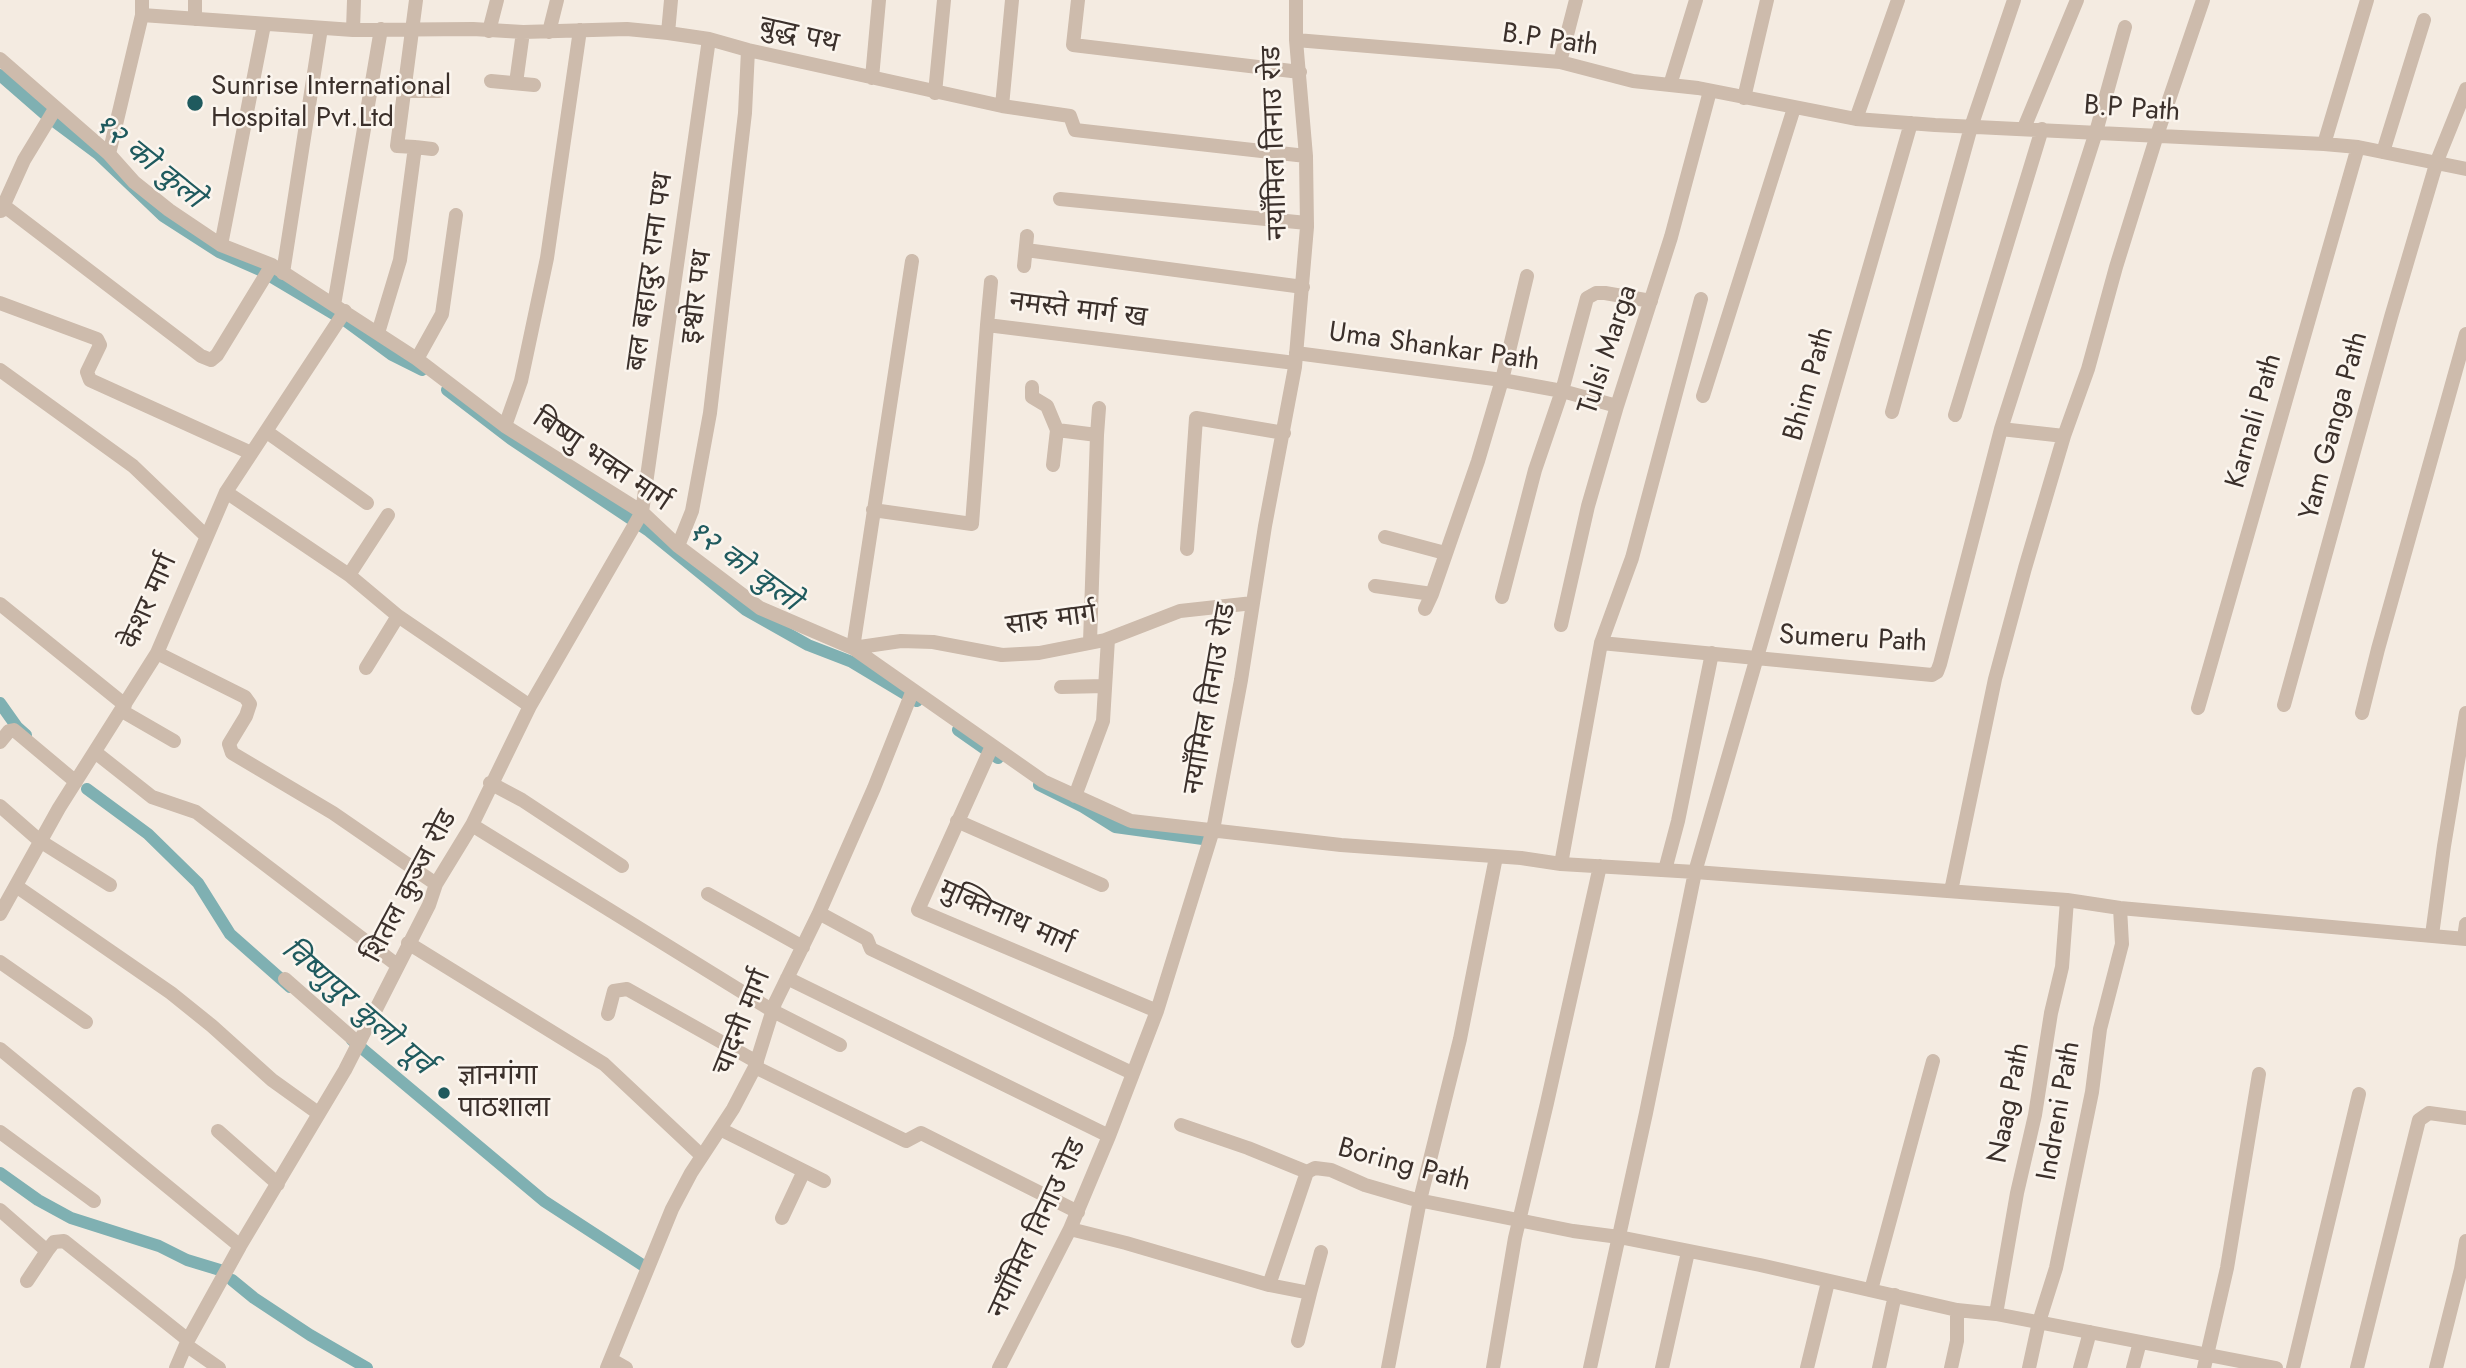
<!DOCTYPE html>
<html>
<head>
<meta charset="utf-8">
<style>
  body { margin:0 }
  canvas { display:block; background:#f4ebe1 }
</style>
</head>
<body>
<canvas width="2466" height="1368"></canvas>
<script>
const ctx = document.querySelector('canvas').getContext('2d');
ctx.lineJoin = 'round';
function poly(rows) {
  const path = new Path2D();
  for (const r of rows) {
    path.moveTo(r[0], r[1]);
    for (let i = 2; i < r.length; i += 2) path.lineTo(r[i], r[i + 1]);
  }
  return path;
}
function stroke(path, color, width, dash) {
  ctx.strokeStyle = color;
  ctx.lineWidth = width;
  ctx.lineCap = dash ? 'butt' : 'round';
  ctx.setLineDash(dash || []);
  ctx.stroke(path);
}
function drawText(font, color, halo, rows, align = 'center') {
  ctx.font = font + ' Jost,"Noto Sans Devanagari",sans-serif';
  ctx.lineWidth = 5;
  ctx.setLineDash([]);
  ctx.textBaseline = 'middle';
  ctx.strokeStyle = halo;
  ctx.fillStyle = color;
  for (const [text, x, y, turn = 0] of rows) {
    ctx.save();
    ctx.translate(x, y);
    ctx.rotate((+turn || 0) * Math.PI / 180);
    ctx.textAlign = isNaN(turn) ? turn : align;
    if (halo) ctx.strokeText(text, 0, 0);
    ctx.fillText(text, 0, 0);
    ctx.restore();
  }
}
const canal = poly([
  [0,75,47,116,98,154,163,216,219,252,260,270,344,320],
  [343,319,392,355,422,370],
  [447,390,511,439,649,531,746,610,808,645,852,662,917,701],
  [0,703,17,727,26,735],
  [958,730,998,758],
  [1039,785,1083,807,1115,827,1210,840],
  [87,789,148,834,198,883,230,934,290,987],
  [352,1040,544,1201,647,1268],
  [0,1173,38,1200,71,1218,159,1246,187,1260,220,1270],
  [232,1280,254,1298,310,1335,367,1368]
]);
const minor = poly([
  [1078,0,1073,45,1300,72],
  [142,15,353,30,473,29,523,32,627,29,668,33,709,39,748,50,1002,106,1070,116,1075,130,1306,156],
  [195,19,195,0],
  [353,30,354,0],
  [489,31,497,0],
  [549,32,557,0],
  [668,33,671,0],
  [1296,40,1560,62,1633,81,1698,88,1856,119,1935,125,2324,144,2358,147,2466,169],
  [0,59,109,154,134,182,169,210,221,245,272,265,417,359,505,426,642,512,678,546,760,608,853,648,1043,781,1131,821,1341,845,1521,858,1561,864,1695,872,2067,900,2120,908,2466,939],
  [1560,62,1576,0],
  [872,78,879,0],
  [491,81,534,85],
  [516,83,523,32],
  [1670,85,1696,0],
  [404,91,439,91],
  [935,93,944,0],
  [1744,98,1767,0],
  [1002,106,1012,0],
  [1856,119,1898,0],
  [2024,128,2077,0],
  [2324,144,2367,0],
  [415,147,432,149],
  [2383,152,2424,20],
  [109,154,142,15,142,0],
  [1060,199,1307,223],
  [3,205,201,356,211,360,217,355,272,265],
  [1,211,24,160,55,109],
  [221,245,264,25],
  [1026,250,1303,287],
  [912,261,853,648,901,641,933,642,1002,655,1039,653,1105,640,1180,611,1253,603],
  [1024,266,1027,236],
  [283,273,321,28],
  [0,303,97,339,100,345,87,372,90,380,251,453],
  [334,305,381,29],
  [987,325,991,282],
  [378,333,400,260,415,147,397,146,416,0],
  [1296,353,1502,380,1562,391,1535,470,1502,597],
  [417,359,442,314,456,215],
  [0,370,133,466,206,536],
  [1032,387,1032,397,1047,406,1057,430,1097,435,1090,642],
  [1703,396,1794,108],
  [1617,406,1562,391,1587,298,1596,293,1605,293,1651,301],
  [1892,412,1971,127,2014,0],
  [1955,415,2042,129],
  [505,426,521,381,547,258,580,30],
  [267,432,367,503],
  [1097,435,1099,408],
  [2064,436,2001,429,2096,132,2125,27],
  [1053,465,1057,430],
  [226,492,349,575,398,616,530,706],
  [873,510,972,524,987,325,1295,363],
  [1385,537,1445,553],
  [678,546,692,511,710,413,745,113,748,50],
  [1187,549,1196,418,1284,433],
  [349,575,388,515],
  [1375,586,1432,594,1478,461,1502,380,1527,276],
  [0,604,125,705],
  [1425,609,1432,594],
  [1561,625,1588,506,1617,406,1671,237,1710,91],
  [1601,643,1932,675,1937,672,1940,664,2001,429],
  [157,653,245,697,250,704,246,716,229,744,232,753,333,813,436,884],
  [366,668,398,616],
  [1061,687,1105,686],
  [2284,705,2391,317,2437,161,2466,89],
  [2198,708,2358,147],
  [122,711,174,741],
  [2362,713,2378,649,2466,334],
  [0,742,9,731,14,730,76,782],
  [992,746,918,910,1157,1011],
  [95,752,152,797,196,812,397,965],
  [490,783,522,800,622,866],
  [1075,796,1103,721,1108,639],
  [0,806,40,841,110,885],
  [957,821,1102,885],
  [472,825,773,1011,840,1045],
  [1561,864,1601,643,1632,558,1701,299],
  [1665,870,1678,821,1712,653],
  [16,886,171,993,212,1026,272,1080,318,1113],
  [1951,891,1995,679,2025,568,2064,436,2088,369,2116,267,2157,135,2203,0],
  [708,894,803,947],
  [819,913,867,939,871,949,1132,1073],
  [0,914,59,808,157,653,226,492,345,311],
  [2432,935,2444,846,2466,713],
  [2464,938,2466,924],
  [408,943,604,1064,702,1156],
  [0,962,86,1022],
  [787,978,1109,1136],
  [285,979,359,1044],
  [608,1014,614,991,627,989,757,1062],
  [0,1049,240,1246],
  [755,1067,906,1141,921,1133,1078,1212],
  [1181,1125,1248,1148,1307,1172],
  [720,1129,824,1181],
  [218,1131,278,1184],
  [0,1132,94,1201],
  [0,1210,47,1251,54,1242,64,1241,188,1340],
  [782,1218,804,1171],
  [1070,1229,1126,1243,1269,1285,1307,1172,1315,1168,1331,1170,1365,1185,1413,1199,1573,1231,1619,1237,1760,1265,1957,1310,1996,1314,2276,1368],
  [27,1281,47,1251],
  [1269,1285,1310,1293,1298,1341],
  [1871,1290,1933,1061],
  [1310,1293,1321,1252],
  [1996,1314,2017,1193,2035,1115,2051,1013,2062,967,2067,900],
  [186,1345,219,1368],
  [612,1360,626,1368],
  [176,1368,188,1340,240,1246,345,1070,429,905,436,884,472,825,530,706,642,512,709,39],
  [607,1368,672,1209,691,1173,733,1109,755,1067,775,1003,819,913,874,788,913,690],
  [999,1368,1070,1229,1109,1136,1157,1011,1213,830,1241,680,1265,526,1295,367,1307,227,1306,156,1296,40,1296,0],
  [1388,1368,1420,1200,1460,1039,1496,857],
  [1493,1368,1515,1238,1547,1103,1600,866],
  [1590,1368,1646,1113,1695,872,1911,123],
  [1662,1368,1688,1252],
  [1807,1368,1828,1282],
  [1879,1368,1895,1295],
  [1951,1368,1957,1341,1957,1310],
  [2029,1368,2039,1322,2056,1268,2092,1092,2100,1029,2122,944,2120,908],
  [2080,1368,2090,1332],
  [2133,1368,2140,1342],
  [2204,1368,2227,1268,2259,1074],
  [2293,1368,2359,1094],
  [2357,1368,2419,1120,2429,1113,2466,1118],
  [2436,1368,2461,1269,2466,1241]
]);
const markers = [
  [195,103,9,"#1f5a5e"],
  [444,1093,7,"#1f5a5e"]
];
const streetNames = [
  ["बुद्ध पथ",799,36,13],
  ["B.P Path",1550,41,8],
  ["B.P Path",2132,110,4],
  ["नयाँमिल तिनाउ रोड",1276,143,-92],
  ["बल बहादुर राना पथ",651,272,-82],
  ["इश्वोर पथ",698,297,-83],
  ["नमस्ते मार्ग ख",1078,311,7],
  ["Uma Shankar Path",1434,348,8],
  ["Tulsi Marga",1609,350,-72],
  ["Bhim Path",1810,384,-74],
  ["Karnali Path",2255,421,-74],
  ["Yam Ganga Path",2335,426,-75],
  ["बिष्णु भक्त मार्ग",601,461,34],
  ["केशर मार्ग",150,602,-66],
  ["सारु मार्ग",1051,621,-8],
  ["Sumeru Path",1853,640,3],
  ["नयाँमिल तिनाउ रोड",1211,699,-80],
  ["शितल कुञ्ज रोड",411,887,-62],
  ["मुक्तिनाथ मार्ग",1006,918,24],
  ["चादनी मार्ग",743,1023,-68],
  ["Naag Path",2010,1103,-79],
  ["Indreni Path",2060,1111,-80],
  ["Boring Path",1404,1166,15],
  ["नयाँमिल तिनाउ रोड",1038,1229,-65]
];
const poiNames = [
  ["Sunrise International",211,87],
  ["Hospital Pvt.Ltd",211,119],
  ["ज्ञानगंगा",458,1077],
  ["पाठशाला",458,1109]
];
const waterNames = [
  ["१२ को कुलो",148,162,39],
  ["१२ को कुलो",743,567,36],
  ["विष्णुपुर कुलो पूर्व",356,1008,41]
];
stroke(canal, '#7fb0b2', 12);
stroke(minor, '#cdbbac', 14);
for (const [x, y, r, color] of markers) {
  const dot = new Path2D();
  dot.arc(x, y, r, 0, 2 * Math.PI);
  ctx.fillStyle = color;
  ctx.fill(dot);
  stroke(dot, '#fbf5ee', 2.5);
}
drawText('28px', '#3b302b', '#fbf5ee', streetNames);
drawText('28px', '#3b302b', '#fbf5ee', poiNames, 'left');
drawText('italic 30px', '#1f5a5e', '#fbf5ee', waterNames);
</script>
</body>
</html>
